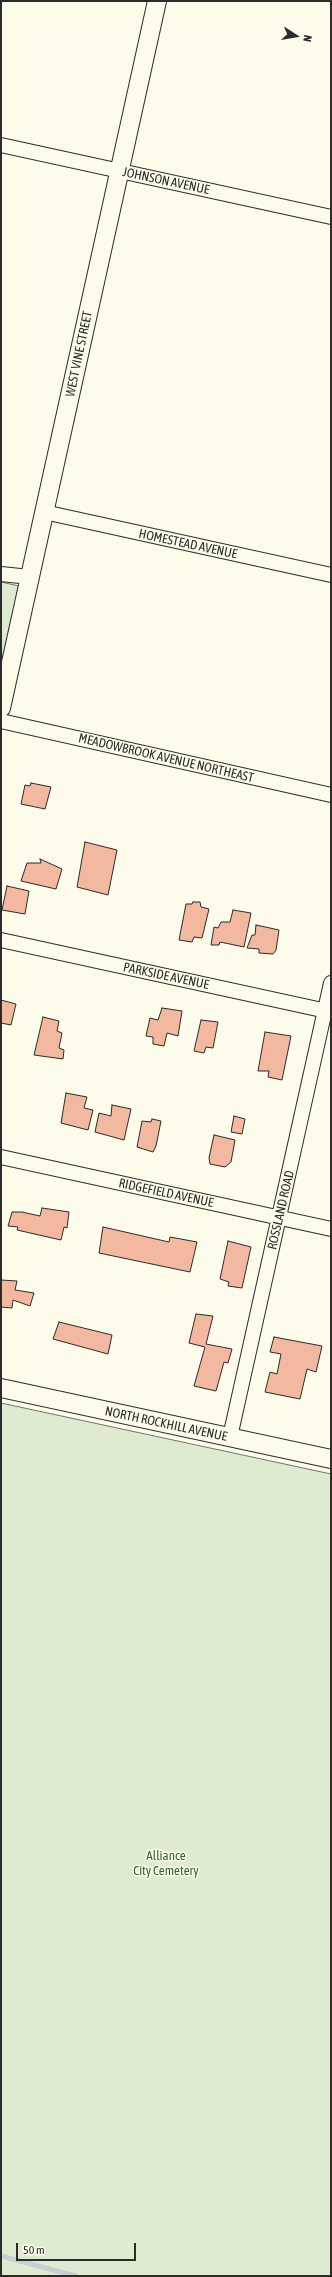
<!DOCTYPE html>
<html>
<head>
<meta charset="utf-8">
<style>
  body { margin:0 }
  #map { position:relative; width:332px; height:2277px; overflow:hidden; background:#fdfbea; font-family:"Asap Condensed",sans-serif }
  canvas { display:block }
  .frame { position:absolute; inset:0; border:2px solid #2b2b2b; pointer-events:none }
  .north { position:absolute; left:276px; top:16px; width:40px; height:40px; -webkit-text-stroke:3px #fdfbea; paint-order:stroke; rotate:102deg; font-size:11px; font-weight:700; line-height:16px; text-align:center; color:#2b2b2b }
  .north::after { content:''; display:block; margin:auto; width:14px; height:18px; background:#2b2b2b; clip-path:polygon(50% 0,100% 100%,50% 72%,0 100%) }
  .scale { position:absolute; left:16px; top:2243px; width:120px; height:18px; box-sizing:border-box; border:2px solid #2b2b2b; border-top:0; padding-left:5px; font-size:12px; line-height:14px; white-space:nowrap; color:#2b2b2b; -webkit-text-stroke:3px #fdfbea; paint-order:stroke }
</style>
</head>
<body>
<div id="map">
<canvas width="332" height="2277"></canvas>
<div class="frame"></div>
<div class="north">N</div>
<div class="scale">50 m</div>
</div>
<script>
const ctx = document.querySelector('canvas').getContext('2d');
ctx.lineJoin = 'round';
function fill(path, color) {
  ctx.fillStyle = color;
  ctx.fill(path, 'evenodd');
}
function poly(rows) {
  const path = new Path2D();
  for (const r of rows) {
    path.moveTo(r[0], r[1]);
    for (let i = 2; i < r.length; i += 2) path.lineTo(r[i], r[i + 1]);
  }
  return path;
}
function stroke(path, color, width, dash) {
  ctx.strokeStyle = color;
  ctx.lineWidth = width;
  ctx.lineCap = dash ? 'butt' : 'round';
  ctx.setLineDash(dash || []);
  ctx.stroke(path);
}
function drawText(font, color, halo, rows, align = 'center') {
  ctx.font = font + ' "Asap Condensed",sans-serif';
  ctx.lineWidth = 3;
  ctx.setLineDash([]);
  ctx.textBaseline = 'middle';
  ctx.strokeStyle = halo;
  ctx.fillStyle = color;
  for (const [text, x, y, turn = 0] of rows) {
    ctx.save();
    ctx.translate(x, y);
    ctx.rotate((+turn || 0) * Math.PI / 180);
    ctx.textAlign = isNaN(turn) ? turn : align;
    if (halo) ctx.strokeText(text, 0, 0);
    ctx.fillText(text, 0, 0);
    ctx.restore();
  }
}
const green = poly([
  [1,582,19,586,1,665,1,582],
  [1,1403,331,1474,331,2276,1,2276,1,1403]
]);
const stream = poly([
  [1,2256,76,2276]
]);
const building = poly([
  [31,783,51,787,45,809,21,804,25,785,30,786,31,783],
  [85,842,117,850,108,895,77,887,85,842],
  [40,859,62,869,56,889,21,881,27,863,41,863,40,859],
  [7,886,29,891,25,914,2,910,7,886],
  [193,902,200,902,201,907,209,909,202,938,194,937,192,942,179,940,186,904,192,904,193,902],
  [233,910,251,913,244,947,220,942,219,945,211,945,214,927,218,928,221,922,230,922,233,910],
  [256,925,279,930,276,950,273,954,259,953,259,949,247,948,252,935,255,935,256,925],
  [1,1000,16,1004,11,1025,1,1023,1,1000],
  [162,1008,182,1011,178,1036,167,1033,164,1046,153,1044,153,1037,146,1036,150,1018,158,1020,162,1008],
  [43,1017,59,1021,57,1031,62,1033,59,1048,64,1050,63,1059,34,1055,43,1017],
  [201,1020,218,1022,213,1048,206,1047,204,1053,194,1051,201,1020],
  [265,1032,291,1036,282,1080,268,1077,269,1071,258,1071,265,1032],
  [66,1093,87,1097,84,1108,93,1110,88,1130,61,1123,66,1093],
  [112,1105,131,1109,124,1140,95,1132,99,1113,111,1116,112,1105],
  [234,1116,245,1119,242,1134,231,1132,234,1116],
  [152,1119,161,1121,156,1146,153,1152,137,1147,142,1121,151,1122,152,1119],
  [214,1135,235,1140,231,1162,225,1167,210,1164,209,1158,214,1135],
  [42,1208,69,1212,67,1228,64,1227,61,1240,17,1230,18,1227,8,1226,12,1212,22,1212,40,1216,42,1208],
  [103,1227,169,1242,170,1237,197,1242,190,1272,99,1253,103,1227],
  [228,1241,251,1247,242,1288,228,1286,229,1282,220,1279,228,1241],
  [1,1280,17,1281,15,1290,34,1293,30,1306,13,1300,12,1308,1,1307,1,1280],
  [196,1314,213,1316,206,1344,232,1349,228,1363,224,1362,216,1391,194,1386,205,1347,189,1343,196,1314],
  [59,1322,112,1335,108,1354,53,1339,59,1322],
  [274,1337,322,1346,316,1372,307,1369,300,1399,265,1392,270,1372,277,1374,281,1354,270,1352,274,1337]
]);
const minor = poly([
  [1,145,331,217],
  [44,512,331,575],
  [1,574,30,577],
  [1,721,331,795],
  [1,940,331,1012],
  [1,1157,331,1229],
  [230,1437,331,983]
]);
const tertiary = poly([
  [1,708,157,1],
  [1,1388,331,1459]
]);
const streetNames = [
  ["JOHNSON AVENUE",166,181,12],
  ["WEST VINE STREET",79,354,-78],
  ["HOMESTEAD AVENUE",188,544,12],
  ["MEADOWBROOK AVENUE NORTHEAST",166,758,13],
  ["PARKSIDE AVENUE",166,976,12],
  ["RIDGEFIELD AVENUE",166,1193,12],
  ["ROSSLAND ROAD",281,1210,-77],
  ["NORTH ROCKHILL AVENUE",166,1424,12]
];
const parkNames = [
  ["Alliance",166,1856],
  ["City Cemetery",166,1871]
];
fill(green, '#deebd1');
stroke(green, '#74746e', 1);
stroke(stream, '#c7d0d0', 5);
fill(building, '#f2b8a0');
stroke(building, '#2b2b2b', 1);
stroke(minor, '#2b2b2b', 16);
stroke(tertiary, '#2b2b2b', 20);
stroke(minor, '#fdfbea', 14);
stroke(tertiary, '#fdfbea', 18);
drawText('13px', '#2b2b2b', '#fdfbea', streetNames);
drawText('13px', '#34623c', '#fdfbea', parkNames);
</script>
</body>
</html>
